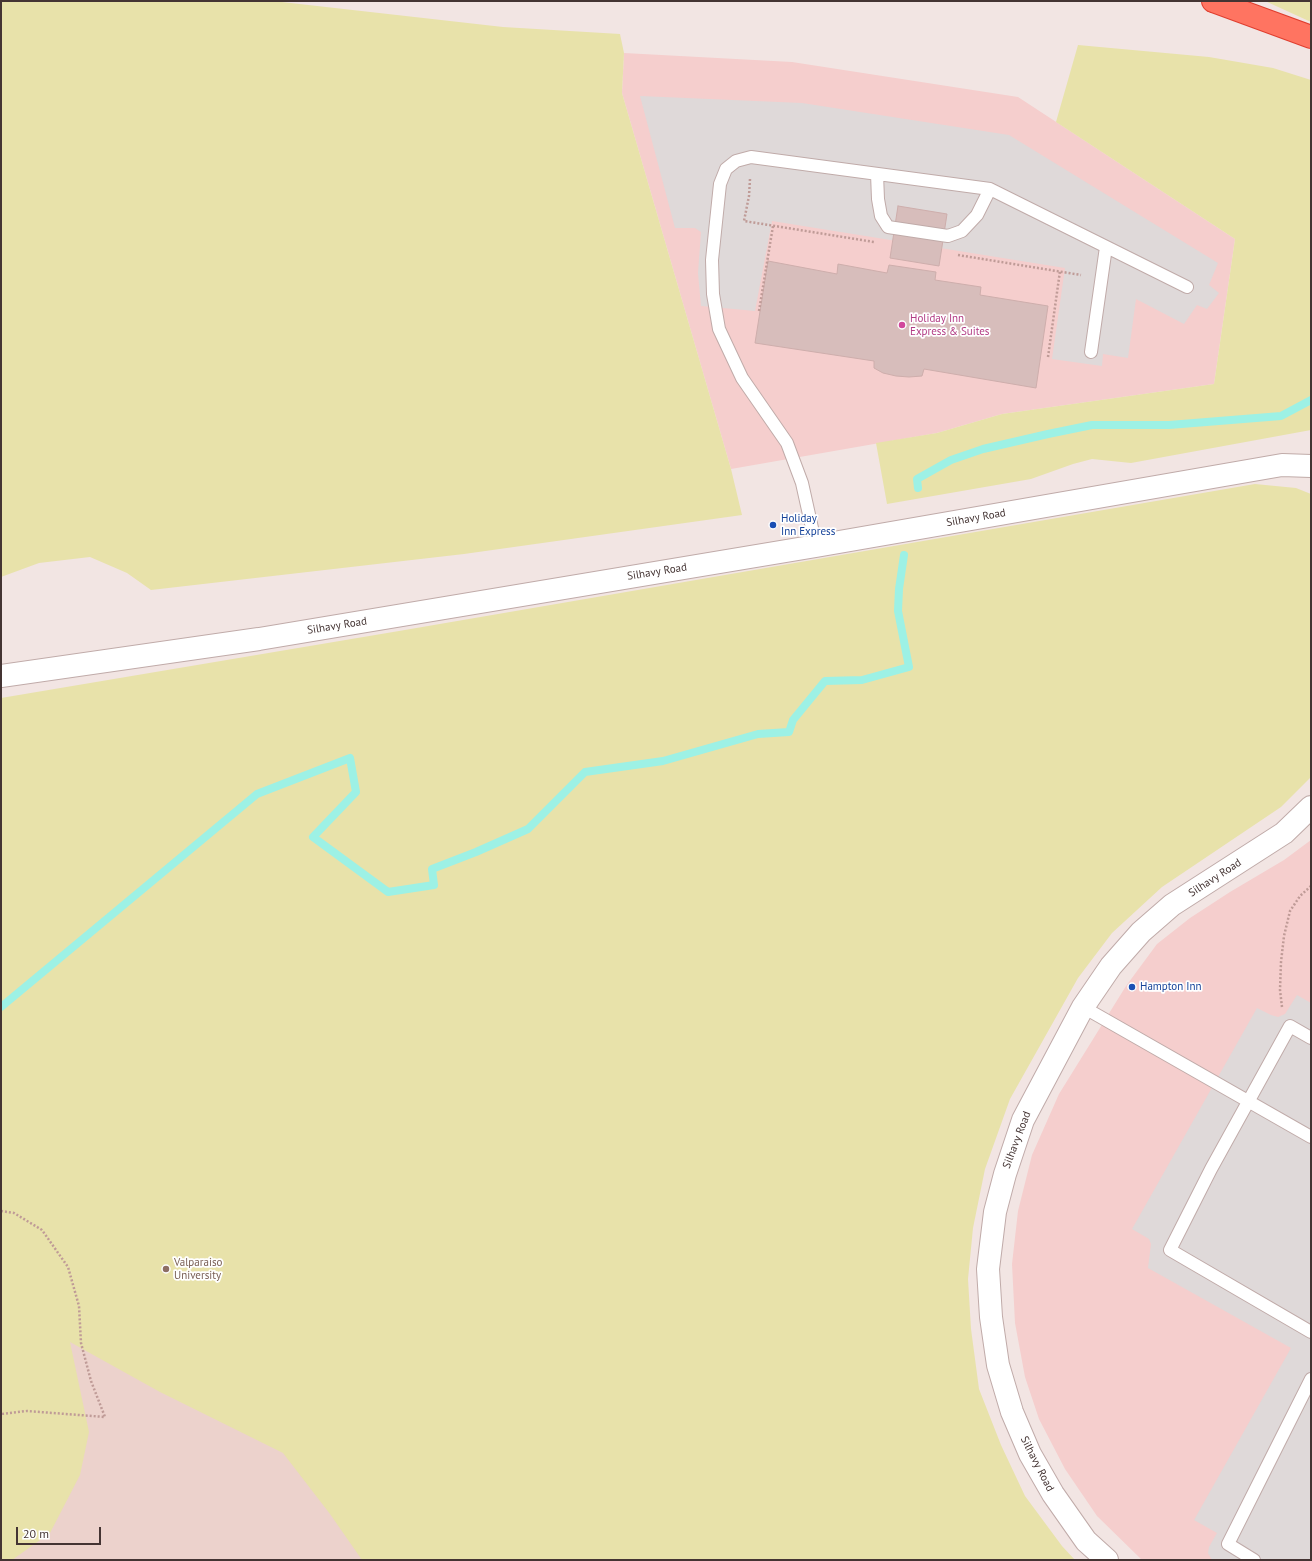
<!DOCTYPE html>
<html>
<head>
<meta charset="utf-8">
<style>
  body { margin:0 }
  #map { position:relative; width:1312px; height:1561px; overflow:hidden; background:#f2e5e3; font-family:"PT Sans",sans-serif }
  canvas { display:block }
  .frame { position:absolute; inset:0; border:2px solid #443433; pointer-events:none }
  .scale { position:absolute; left:16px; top:1527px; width:85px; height:18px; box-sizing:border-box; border:2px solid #443433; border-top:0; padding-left:5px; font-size:12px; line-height:14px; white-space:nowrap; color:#443433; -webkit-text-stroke:3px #fff; paint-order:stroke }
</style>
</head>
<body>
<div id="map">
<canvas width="1312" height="1561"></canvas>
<div class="frame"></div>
<div class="scale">20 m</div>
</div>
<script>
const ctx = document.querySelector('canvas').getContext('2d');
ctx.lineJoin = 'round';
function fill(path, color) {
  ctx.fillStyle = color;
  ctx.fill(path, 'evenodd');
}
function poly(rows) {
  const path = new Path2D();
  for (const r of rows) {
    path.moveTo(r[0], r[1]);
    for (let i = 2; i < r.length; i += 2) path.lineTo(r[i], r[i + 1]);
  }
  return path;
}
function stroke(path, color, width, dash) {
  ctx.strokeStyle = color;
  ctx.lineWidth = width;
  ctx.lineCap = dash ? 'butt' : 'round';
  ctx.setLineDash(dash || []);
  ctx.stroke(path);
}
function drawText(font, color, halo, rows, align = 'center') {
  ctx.font = font + ' "PT Sans",sans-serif';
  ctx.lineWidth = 3.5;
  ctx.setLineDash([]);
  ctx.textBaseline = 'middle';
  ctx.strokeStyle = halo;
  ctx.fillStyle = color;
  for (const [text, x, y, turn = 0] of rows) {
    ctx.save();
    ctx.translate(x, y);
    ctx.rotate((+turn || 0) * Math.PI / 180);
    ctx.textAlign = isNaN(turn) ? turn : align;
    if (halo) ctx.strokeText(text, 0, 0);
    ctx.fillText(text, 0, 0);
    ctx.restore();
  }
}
const commercial = poly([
  [624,53,792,62,1018,97,1235,239,1214,384,1002,414,937,433,731,469,622,93],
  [1311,840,1311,1560,1142,1560,1097,1516,1065,1469,1039,1419,1025,1377,1015,1323,1012,1264,1018,1211,1032,1155,1059,1094,1126,986,1157,944,1190,918,1230,892,1284,860]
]);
const education = poly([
  [1,977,412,1560,1,1560]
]);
const green = poly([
  [1,1,273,1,503,27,620,34,624,53,622,93,731,469,742,515,464,554,151,590,127,573,90,557,39,563,1,577],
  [1265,1,1311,1,1311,22],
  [1078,45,1209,57,1273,68,1311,80,1311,430,1131,463,1092,459,1073,464,1031,479,887,504,876,443,937,433,1002,414,1214,384,1235,239,1056,122],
  [1255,484,1296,488,1311,494,1311,777,1281,807,1162,887,1112,933,1078,978,1010,1099,985,1169,973,1228,968,1279,971,1329,979,1389,1001,1445,1025,1496,1062,1546,1075,1560,362,1560,330,1514,283,1453,160,1392,70,1342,89,1432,80,1475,50,1533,12,1560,1,1560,1,698,399,631]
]);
const parking = poly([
  [640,96,802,103,1009,135,1218,263,1209,285,1219,293,1207,309,1197,305,1184,324,1136,299,1128,358,1103,354,1102,366,1052,359,1065,268,772,221,755,311,701,306,698,273,701,232,695,228,675,228],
  [1297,995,1311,1003,1311,1560,1212,1560,1208,1553,1209,1547,1217,1533,1194,1520,1291,1348,1148,1268,1151,1244,1149,1239,1132,1229,1257,1008,1271,1015,1278,1017,1285,1014]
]);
const stream = poly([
  [918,488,917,479,951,460,983,449,1048,434,1092,425,1169,425,1281,416,1311,400],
  [1,1007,257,794,350,758,356,792,313,837,388,892,434,885,432,869,476,852,528,829,585,772,663,761,758,734,789,732,793,720,825,681,862,680,909,667,898,611,899,589,904,555]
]);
const building = poly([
  [898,206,947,214,939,266,890,258,898,206],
  [768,261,837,274,838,264,887,273,889,265,936,272,935,280,981,287,980,295,1048,306,1036,388,924,369,922,376,909,377,896,376,883,373,874,368,874,361,755,343,768,261]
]);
const path = poly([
  [750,179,749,196,744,221,874,242],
  [958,255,1081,275],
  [759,311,773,226],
  [1048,357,1060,271],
  [1282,1007,1280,990,1281,962,1284,936,1290,911,1300,896,1311,886],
  [1,1211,14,1213,42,1230,68,1267,79,1306,81,1343,91,1381,105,1417,27,1411,1,1414]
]);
const service = poly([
  [877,174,878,199,881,216,888,227,948,236,962,231,977,215,990,189],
  [1091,352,1106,247],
  [816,546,802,483,787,443,742,378,719,329,713,294,712,260,720,184,726,169,736,161,751,157,990,189,1187,287],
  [1083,1007,1311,1137],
  [1311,1038,1290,1026,1211,1169,1170,1250,1311,1332],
  [1254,1560,1228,1544,1311,1379]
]);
const tertiary = poly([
  [1,676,259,639,816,546,1282,465,1311,466],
  [1107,1560,1086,1541,1053,1494,1030,1454,1012,1412,998,1365,991,1317,988,1269,995,1212,1005,1174,1023,1120,1083,1007,1111,966,1141,932,1172,905,1284,833,1311,807]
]);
const motorway = poly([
  [1213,1,1311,37]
]);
const markers = [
  [902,325,4,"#d1479c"],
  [773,525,4,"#1a4fb4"],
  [1132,987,4,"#1a4fb4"],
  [166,1269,4,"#8d6e63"]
];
const hotelNames = [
  ["Holiday Inn",910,319],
  ["Express & Suites",910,332]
];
const streetNames = [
  ["Silhavy Road",976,518,-10],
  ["Silhavy Road",657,572,-9],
  ["Silhavy Road",337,626,-9],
  ["Silhavy Road",1215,878,-33],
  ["Silhavy Road",1017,1140,-69],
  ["Silhavy Road",1037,1464,63]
];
const transitNames = [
  ["Holiday",781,519],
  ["Inn Express",781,532],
  ["Hampton Inn",1140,987]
];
const educationNames = [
  ["Valparaiso",174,1263],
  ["University",174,1276]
];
fill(commercial, '#f5cecd');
fill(education, '#ecd2cc');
fill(green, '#e8e2aa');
fill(parking, '#dfd9d9');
stroke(stream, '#9df1e5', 8);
fill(building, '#d7bdbb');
stroke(building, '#ceaeac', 1);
stroke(service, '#c0aba9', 14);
stroke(tertiary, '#c0aba9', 24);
stroke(motorway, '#df3e2f', 24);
stroke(path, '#bf9b97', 2.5, [2, 2]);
stroke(service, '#fff', 12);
stroke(tertiary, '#fff', 22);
stroke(motorway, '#ff7461', 22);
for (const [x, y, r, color] of markers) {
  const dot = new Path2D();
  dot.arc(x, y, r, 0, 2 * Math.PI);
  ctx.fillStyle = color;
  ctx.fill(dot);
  stroke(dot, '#fff', 1.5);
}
drawText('11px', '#b23c85', '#fff', hotelNames, 'left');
drawText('11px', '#443433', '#fff', streetNames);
drawText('11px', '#164399', '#fff', transitNames, 'left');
drawText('11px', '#785e54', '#fff', educationNames, 'left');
</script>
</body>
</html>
